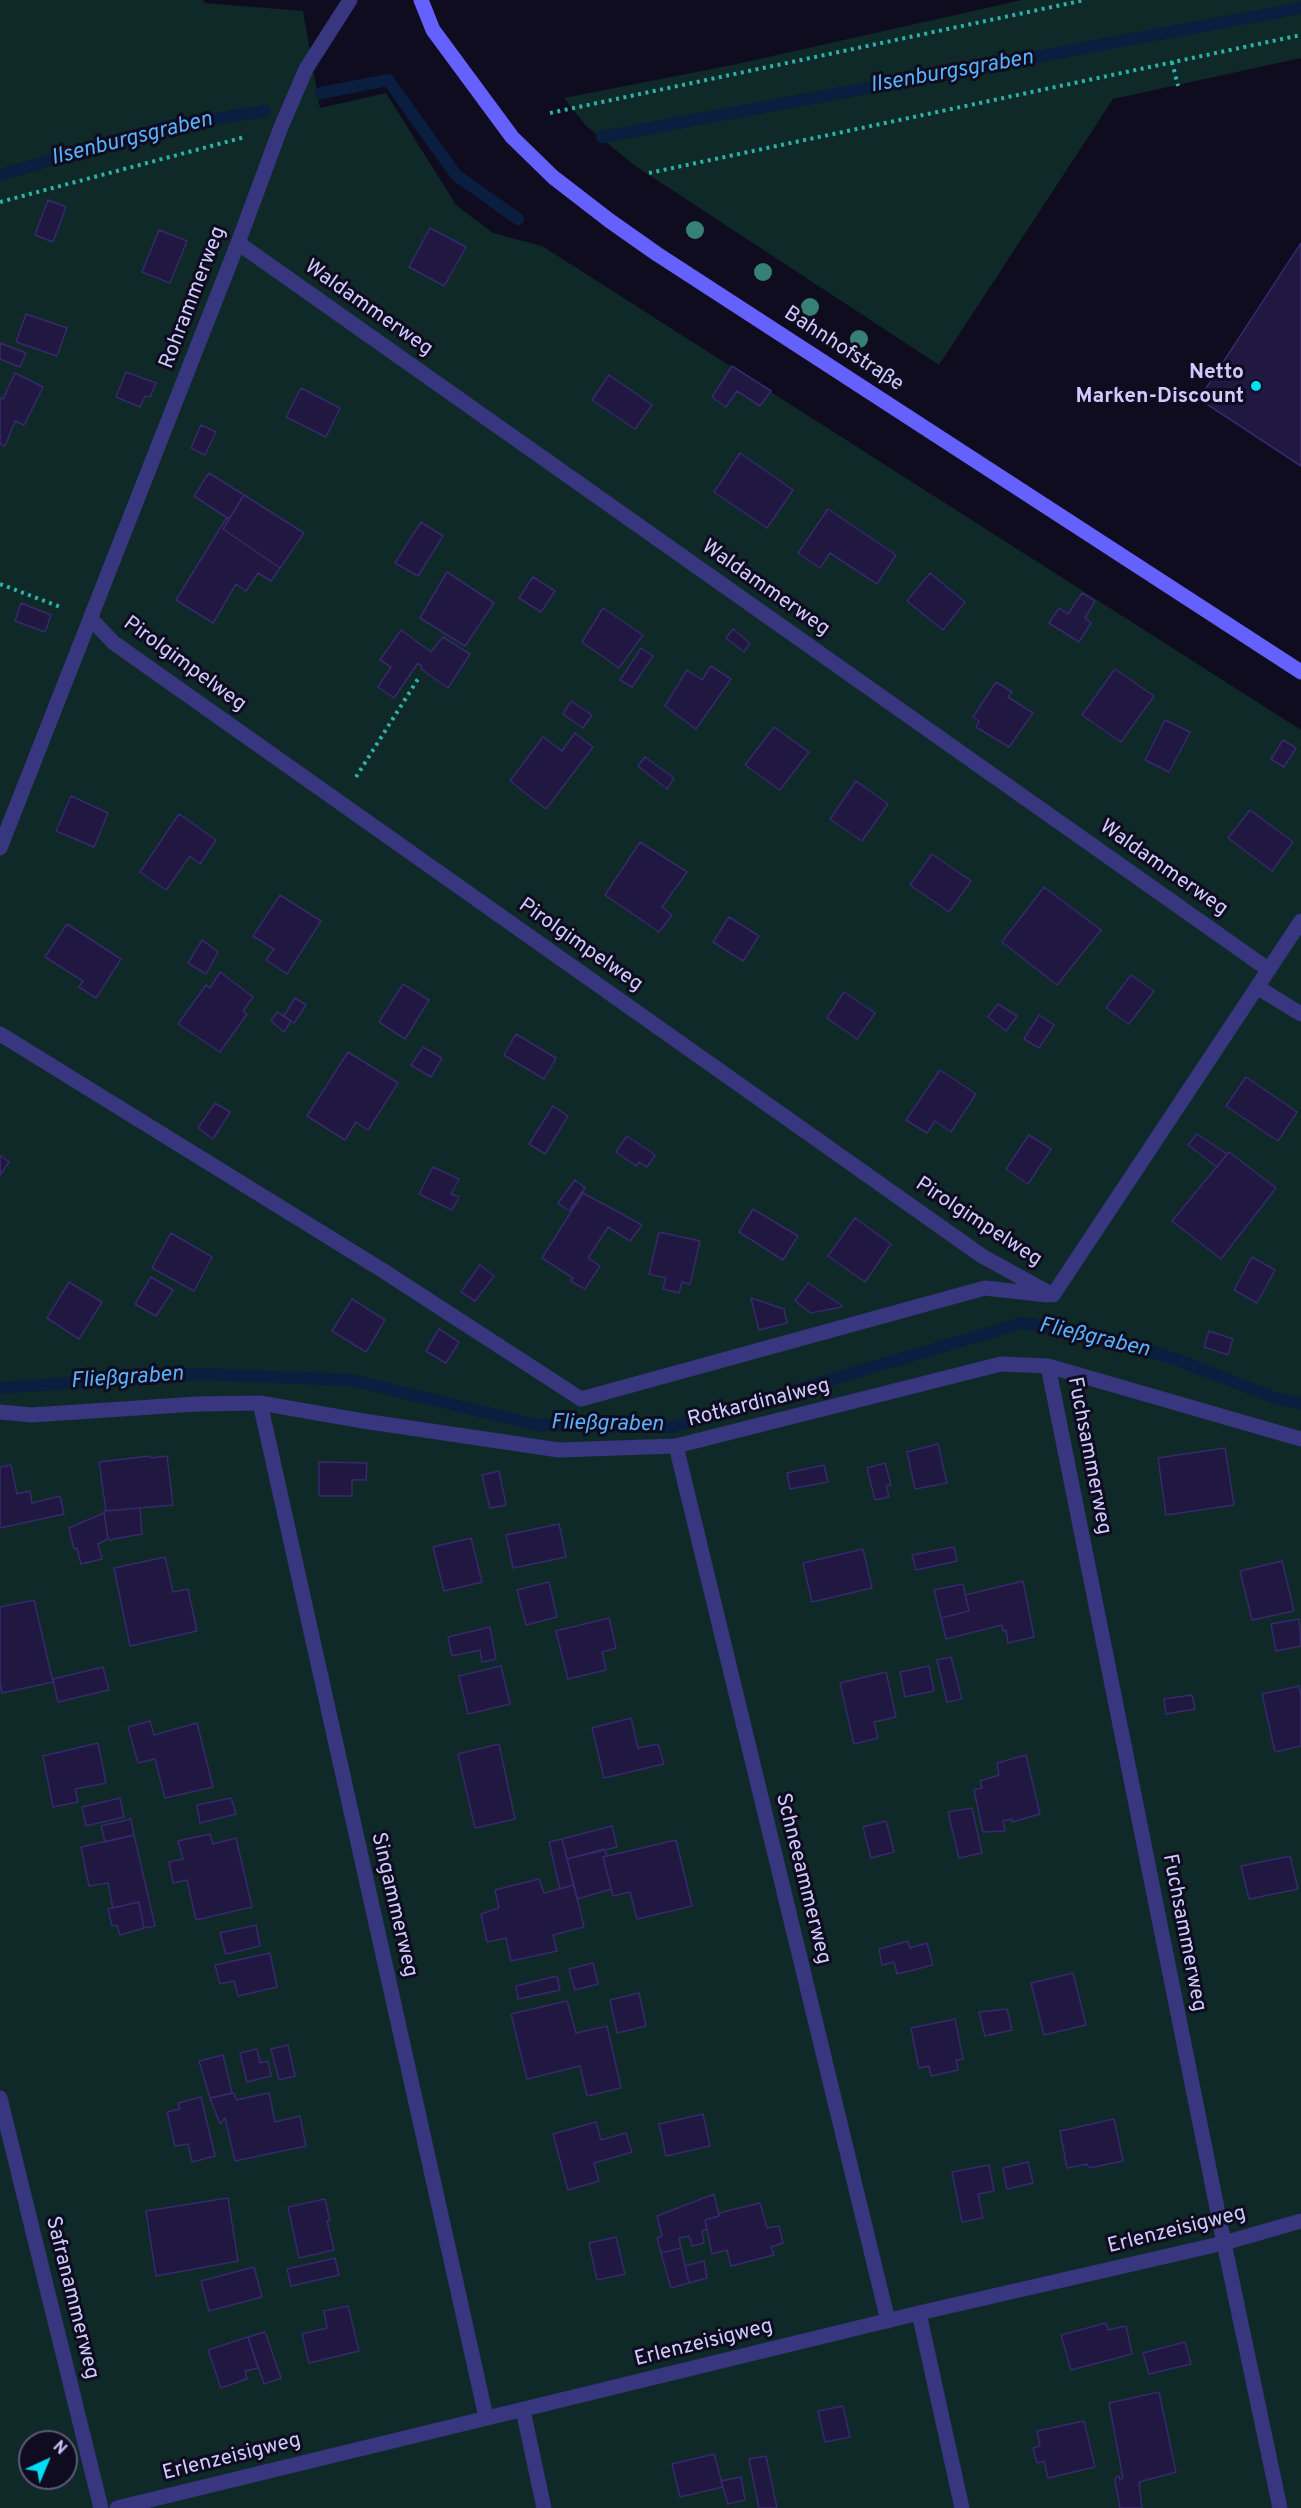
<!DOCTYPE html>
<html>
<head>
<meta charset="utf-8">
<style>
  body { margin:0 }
  #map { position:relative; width:1301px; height:2508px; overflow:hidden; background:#0f0c1f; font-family:Overpass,sans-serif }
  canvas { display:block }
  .north { position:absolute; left:18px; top:2430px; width:60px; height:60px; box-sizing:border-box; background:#0f0c1f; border:2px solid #5c5879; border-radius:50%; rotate:44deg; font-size:16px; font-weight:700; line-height:24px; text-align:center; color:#d0caff }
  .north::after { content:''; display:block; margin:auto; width:21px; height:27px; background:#00ddf5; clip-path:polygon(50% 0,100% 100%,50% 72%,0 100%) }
</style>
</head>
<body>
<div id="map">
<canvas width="1301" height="2508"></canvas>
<div class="north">N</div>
</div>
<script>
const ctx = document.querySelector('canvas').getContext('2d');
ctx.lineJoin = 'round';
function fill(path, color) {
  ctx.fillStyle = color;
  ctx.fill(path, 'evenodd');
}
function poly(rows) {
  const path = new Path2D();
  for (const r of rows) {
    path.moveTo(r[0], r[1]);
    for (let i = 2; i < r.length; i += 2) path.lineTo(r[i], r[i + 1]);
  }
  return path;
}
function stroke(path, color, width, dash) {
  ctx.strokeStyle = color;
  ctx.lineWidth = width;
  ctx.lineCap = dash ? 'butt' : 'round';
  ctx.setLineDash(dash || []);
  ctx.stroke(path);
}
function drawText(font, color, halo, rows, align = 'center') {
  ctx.font = font + ' Overpass,sans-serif';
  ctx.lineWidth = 6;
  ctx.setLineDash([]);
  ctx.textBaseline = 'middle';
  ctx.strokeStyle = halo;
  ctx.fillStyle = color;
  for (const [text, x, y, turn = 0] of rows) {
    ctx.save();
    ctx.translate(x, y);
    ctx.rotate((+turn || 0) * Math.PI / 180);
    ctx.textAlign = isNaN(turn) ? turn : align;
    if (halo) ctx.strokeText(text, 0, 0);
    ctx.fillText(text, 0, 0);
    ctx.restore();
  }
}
const green = poly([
  [0,0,203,0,204,3,303,11,320,108,386,93,456,205,493,233,542,246,1301,730,1301,2508,0,2508],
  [30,2442,66,2442,66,2478,30,2478],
  [1022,0,1301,0,1301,58,1113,99,939,365,637,167,586,126,564,98,737,64]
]);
const stream = poly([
  [321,93,388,80,456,175,518,219],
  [602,137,1301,8],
  [0,175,165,127,265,111],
  [0,1388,199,1374,351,1380,537,1425,671,1427,1022,1323,1096,1335,1175,1359,1275,1398,1301,1403]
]);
const building = poly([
  [48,200,66,207,53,242,35,235,48,200],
  [430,228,466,247,444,286,409,267,430,228],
  [159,230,187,241,170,283,142,272,159,230],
  [1301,243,1301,466,1199,399,1301,243],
  [26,314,67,328,57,356,16,342,26,314],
  [0,343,26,353,20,367,0,359,0,343],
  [732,366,771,391,760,406,737,391,726,407,712,397,732,366],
  [126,372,156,383,150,397,145,396,140,407,116,397,126,372],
  [15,373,43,387,24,425,15,421,5,446,0,444,0,398,3,399,15,373],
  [609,375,652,405,635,429,592,400,609,375],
  [301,388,340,408,326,437,286,417,301,388],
  [201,425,216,432,205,455,191,448,201,425],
  [740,453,793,490,767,528,714,492,740,453],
  [209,473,244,495,229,519,194,496,209,473],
  [244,495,304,533,280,568,223,529,244,495],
  [828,509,896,555,877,584,830,553,820,568,798,553,828,509],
  [227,517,229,519,223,529,280,568,271,581,258,573,246,591,236,584,213,623,176,600,227,517],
  [421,522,443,536,418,576,395,563,421,522],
  [447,572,494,603,465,646,420,618,447,572],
  [930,573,965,602,943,630,907,601,930,573],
  [533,577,555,591,541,612,519,598,533,577],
  [1082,593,1095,601,1085,618,1091,623,1079,642,1049,623,1059,608,1068,614,1082,593],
  [21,603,51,615,45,632,15,621,21,603],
  [603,608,643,635,619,668,582,642,603,608],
  [733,629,750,643,744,652,726,638,733,629],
  [401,630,431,652,443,637,470,654,448,688,421,669,422,666,418,663,394,698,378,687,391,667,380,660,401,630],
  [641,648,653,656,632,687,620,680,641,648],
  [711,666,731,679,696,729,665,706,687,670,702,680,711,666],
  [1115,669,1154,696,1121,742,1082,715,1115,669],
  [996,682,1012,692,1008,697,1033,713,1009,747,976,727,979,721,973,717,996,682],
  [571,701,592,715,583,728,563,714,571,701],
  [1165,720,1190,732,1169,772,1145,760,1165,720],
  [774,727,809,752,780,790,745,765,774,727],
  [575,733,593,747,546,809,510,781,543,737,562,751,575,733],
  [1283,740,1296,748,1284,767,1271,759,1283,740],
  [645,757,674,778,667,789,638,766,645,757],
  [856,781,888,804,862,841,830,819,856,781],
  [71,796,108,813,94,847,56,831,71,796],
  [1250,810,1293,842,1272,871,1228,838,1250,810],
  [179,814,216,840,200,864,190,856,166,890,140,872,179,814],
  [640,842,687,872,662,907,672,915,659,932,605,895,640,842],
  [932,854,971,881,949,912,910,885,932,854],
  [1044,887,1101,930,1057,985,1002,942,1044,887],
  [280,895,321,921,287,974,266,960,274,949,253,936,280,895],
  [729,917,759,936,743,961,713,942,729,917],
  [67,924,121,959,96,998,79,987,83,981,45,957,67,924],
  [202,940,218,952,206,974,188,963,202,940],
  [220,972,253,997,243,1011,247,1014,220,1052,178,1024,206,985,210,988,220,972],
  [1131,975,1154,991,1129,1024,1106,1008,1131,975],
  [403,984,429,1000,405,1039,379,1022,403,984],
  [844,992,875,1013,857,1039,827,1018,844,992],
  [295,998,306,1005,294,1023,284,1016,295,998],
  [998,1004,1017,1016,1006,1031,988,1017,998,1004],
  [277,1012,291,1021,284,1032,271,1021,277,1012],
  [1039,1015,1054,1025,1039,1048,1024,1039,1039,1015],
  [516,1034,556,1058,544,1079,504,1055,516,1034],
  [423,1047,442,1058,431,1077,411,1065,423,1047],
  [348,1052,398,1083,368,1130,356,1122,345,1140,307,1116,348,1052],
  [940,1070,976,1094,951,1132,935,1121,927,1133,906,1120,940,1070],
  [1246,1077,1297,1112,1278,1141,1226,1106,1246,1077],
  [215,1103,230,1112,213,1139,198,1128,215,1103],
  [553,1106,568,1116,545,1154,529,1144,553,1106],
  [1197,1134,1227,1154,1217,1167,1188,1145,1197,1134],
  [1029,1135,1051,1149,1028,1184,1006,1169,1029,1135],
  [627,1136,655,1155,647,1167,639,1162,636,1166,616,1152,627,1136],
  [1229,1152,1276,1188,1221,1259,1172,1221,1229,1152],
  [0,1155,9,1162,0,1175,0,1155],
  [433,1167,459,1179,451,1194,459,1197,452,1210,419,1194,433,1167],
  [575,1180,585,1188,569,1211,558,1203,575,1180],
  [583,1193,642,1225,630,1241,608,1227,588,1258,600,1266,585,1289,570,1281,573,1278,542,1258,583,1193],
  [753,1209,798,1236,783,1260,739,1232,753,1209],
  [855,1218,891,1244,865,1282,828,1256,855,1218],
  [659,1232,700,1241,690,1284,682,1282,679,1293,663,1289,666,1278,649,1274,659,1232],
  [171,1233,212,1257,194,1291,152,1268,171,1233],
  [1252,1257,1275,1270,1257,1303,1234,1290,1252,1257],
  [480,1265,494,1276,475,1301,461,1292,480,1265],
  [151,1277,173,1290,156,1316,135,1304,151,1277],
  [69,1282,102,1302,79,1339,47,1318,69,1282],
  [808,1283,841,1305,842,1307,811,1313,795,1301,808,1283],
  [751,1298,784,1309,787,1323,759,1330,751,1298],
  [352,1299,385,1320,366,1352,332,1331,352,1299],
  [439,1329,459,1342,446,1363,426,1351,439,1329],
  [1209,1331,1233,1339,1228,1355,1204,1347,1209,1331],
  [938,1444,947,1483,915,1489,907,1452,938,1444],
  [1225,1448,1234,1505,1166,1515,1158,1458,1225,1448],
  [150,1456,151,1458,167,1456,173,1505,106,1511,99,1462,150,1456],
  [319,1462,367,1463,366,1480,352,1480,352,1496,319,1496,319,1462],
  [885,1463,891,1485,886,1486,889,1497,875,1500,867,1468,885,1463],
  [11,1465,17,1494,30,1491,32,1503,60,1496,64,1514,0,1528,0,1467,11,1465],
  [824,1465,828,1482,790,1489,787,1473,824,1465],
  [499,1471,506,1505,490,1508,482,1475,499,1471],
  [140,1508,142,1534,113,1539,111,1541,110,1539,108,1539,104,1511,140,1508],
  [104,1513,108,1539,98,1544,102,1559,81,1564,77,1548,74,1549,69,1528,104,1513],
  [559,1524,566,1557,513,1568,506,1535,559,1524],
  [471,1538,482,1582,444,1591,433,1547,471,1538],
  [954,1547,957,1561,916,1570,912,1555,954,1547],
  [863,1549,872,1588,812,1602,803,1563,863,1549],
  [165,1557,173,1592,188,1589,197,1631,130,1646,114,1568,165,1557],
  [1282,1561,1294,1611,1252,1620,1240,1571,1282,1561],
  [1023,1581,1034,1637,1008,1643,1006,1630,1003,1631,1002,1625,946,1639,941,1618,969,1611,965,1595,1023,1581],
  [549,1582,557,1617,526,1625,517,1590,549,1582],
  [963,1584,969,1611,941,1618,934,1590,963,1584],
  [34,1600,53,1682,2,1693,0,1682,0,1607,34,1600],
  [609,1618,616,1648,602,1652,606,1670,568,1679,556,1631,609,1618],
  [1299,1619,1301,1646,1276,1651,1271,1624,1299,1619],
  [490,1627,496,1659,482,1662,480,1650,452,1656,448,1637,490,1627],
  [951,1657,962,1699,947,1702,937,1660,951,1657],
  [501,1666,510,1704,468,1714,459,1676,501,1666],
  [929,1666,934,1691,905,1697,900,1672,929,1666],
  [103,1667,109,1690,58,1702,53,1679,103,1667],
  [886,1672,896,1717,874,1722,878,1738,854,1744,840,1683,886,1672],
  [1299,1686,1301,1696,1301,1746,1275,1752,1262,1694,1299,1686],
  [1192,1695,1195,1709,1166,1714,1164,1699,1192,1695],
  [631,1718,638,1748,658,1744,664,1764,604,1778,592,1728,631,1718],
  [150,1721,154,1735,197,1723,213,1787,165,1798,155,1759,138,1763,128,1727,150,1721],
  [98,1743,106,1783,75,1789,78,1802,53,1807,43,1756,98,1743],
  [499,1744,515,1819,475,1828,458,1754,499,1744],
  [1026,1755,1040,1814,1012,1822,1012,1819,1003,1821,1005,1831,983,1832,974,1790,982,1788,980,1781,999,1775,997,1763,1026,1755],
  [120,1798,124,1817,86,1826,82,1807,120,1798],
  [231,1798,236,1814,200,1823,197,1805,231,1798],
  [972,1808,982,1853,959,1858,948,1812,972,1808],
  [131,1819,134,1835,105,1842,101,1826,131,1819],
  [886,1821,894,1852,871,1858,863,1827,886,1821],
  [612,1826,617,1847,567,1859,562,1839,612,1826],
  [210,1834,213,1844,236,1838,252,1907,196,1920,187,1880,173,1883,169,1862,183,1859,178,1841,210,1834],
  [134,1835,155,1926,144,1928,139,1902,113,1908,108,1883,89,1886,81,1847,134,1835],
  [562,1839,574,1885,560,1889,549,1842,562,1839],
  [676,1840,692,1906,637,1919,630,1892,613,1896,603,1857,676,1840],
  [604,1849,607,1856,603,1857,611,1889,577,1899,567,1859,604,1849],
  [1290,1856,1298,1889,1249,1899,1241,1866,1290,1856],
  [539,1879,544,1893,574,1885,584,1927,553,1935,557,1951,511,1961,506,1938,487,1942,481,1914,499,1908,495,1890,539,1879],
  [139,1902,144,1928,120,1935,117,1925,112,1926,108,1909,139,1902],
  [256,1925,260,1946,226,1954,220,1933,256,1925],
  [908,1941,910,1948,927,1943,933,1965,897,1974,894,1962,882,1965,879,1949,908,1941],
  [270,1953,277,1987,238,1996,234,1981,220,1984,215,1965,270,1953],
  [593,1963,598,1984,575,1990,569,1969,593,1963],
  [1073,1973,1086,2025,1044,2035,1031,1983,1073,1973],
  [557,1976,560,1990,518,1999,516,1986,557,1976],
  [639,1993,646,2026,617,2033,610,2000,639,1993],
  [567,2001,576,2033,607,2026,621,2088,587,2096,580,2066,527,2079,511,2014,567,2001],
  [1007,2009,1012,2030,985,2036,979,2012,1007,2009],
  [955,2019,963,2059,956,2060,958,2070,931,2076,929,2066,919,2068,911,2028,955,2019],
  [288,2045,295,2076,279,2080,271,2049,288,2045],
  [257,2049,260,2063,268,2061,271,2076,247,2082,240,2053,257,2049],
  [223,2055,232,2093,210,2098,199,2061,223,2055],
  [234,2093,236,2100,269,2093,275,2122,300,2116,306,2146,235,2161,225,2118,220,2124,210,2098,234,2093],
  [201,2097,215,2156,192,2162,188,2144,175,2146,167,2112,180,2109,178,2103,201,2097],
  [703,2114,710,2146,666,2156,659,2124,703,2114],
  [1114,2119,1123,2161,1089,2168,1087,2164,1067,2168,1060,2131,1114,2119],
  [596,2122,601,2140,626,2133,632,2152,594,2163,599,2181,568,2190,553,2134,596,2122],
  [1028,2162,1033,2183,1007,2189,1003,2168,1028,2162],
  [989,2165,994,2191,978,2194,983,2218,962,2222,952,2172,989,2165],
  [714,2194,719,2216,705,2220,707,2229,702,2231,704,2243,692,2246,689,2236,679,2238,681,2248,661,2253,657,2238,662,2236,657,2216,714,2194],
  [228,2198,238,2261,156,2276,146,2211,228,2198],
  [325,2199,330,2221,327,2221,334,2250,299,2258,288,2207,325,2199],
  [760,2203,767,2228,779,2226,783,2243,771,2247,774,2255,731,2266,727,2250,712,2254,705,2220,719,2216,719,2213,760,2203],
  [616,2237,625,2274,597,2280,589,2243,616,2237],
  [681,2248,689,2283,671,2288,661,2253,681,2248],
  [335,2258,339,2275,291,2286,287,2269,335,2258],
  [704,2261,707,2278,689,2283,685,2266,704,2261],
  [254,2267,262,2297,209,2311,201,2281,254,2267],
  [348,2306,359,2351,309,2363,302,2334,327,2328,324,2311,348,2306],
  [1106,2323,1108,2330,1126,2326,1132,2354,1071,2370,1061,2335,1106,2323],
  [265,2332,281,2378,264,2384,248,2337,265,2332],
  [248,2337,258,2368,245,2371,247,2379,221,2388,208,2350,248,2337],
  [1185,2342,1191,2364,1149,2374,1143,2353,1185,2342],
  [1159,2392,1176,2472,1139,2482,1142,2508,1120,2508,1115,2481,1116,2477,1119,2476,1120,2480,1123,2478,1109,2403,1159,2392],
  [843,2406,850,2437,825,2442,818,2411,843,2406],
  [1084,2421,1095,2467,1048,2478,1044,2461,1037,2463,1033,2448,1040,2446,1037,2431,1084,2421],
  [714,2454,723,2487,680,2497,672,2464,714,2454],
  [766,2456,777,2508,759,2508,749,2459,766,2456],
  [741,2477,745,2500,728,2504,721,2481,741,2477]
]);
const path = poly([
  [1172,62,1178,86],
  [550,113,1085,0],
  [649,173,1301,35],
  [0,202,245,137],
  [0,584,63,608],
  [356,777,418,679]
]);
const lane = poly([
  [238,243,1269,970],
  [91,619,114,643,982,1256,1053,1295,1301,921],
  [0,848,238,243,281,127,306,69,350,0],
  [1257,987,1301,1014],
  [0,1034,382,1270,581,1399,985,1288,1047,1295],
  [1048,1366,1224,2243,1280,2508],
  [260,1403,486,2417],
  [0,1412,32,1415,197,1404,260,1403,363,1421,559,1450,676,1446,1001,1364,1048,1366,1301,1439],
  [676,1446,888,2321],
  [0,2098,101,2508],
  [919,2313,962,2508],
  [523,2410,544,2508],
  [117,2508,919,2313,1224,2243,1301,2221]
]);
const secondary = poly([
  [421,0,433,30,512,137,553,177,610,221,657,254,1301,672]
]);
const trees = [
  [695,230],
  [763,272],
  [810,307],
  [859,339]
];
const markers = [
  [1256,386,6,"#00ddf5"]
];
const streetNames = [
  ["Rohrammerweg",194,298,-69],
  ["Waldammerweg",368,309,35],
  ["Bahnhofstraße",843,350,33],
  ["Waldammerweg",765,589,35],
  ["Pirolgimpelweg",184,665,36],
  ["Waldammerweg",1163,869,35],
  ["Pirolgimpelweg",580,946,35],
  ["Pirolgimpelweg",978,1223,33],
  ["Rotkardinalweg",759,1404,-14],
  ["Fuchsammerweg",1088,1456,79],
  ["Schneeammerweg",802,1879,76],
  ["Singammerweg",393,1905,77],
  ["Fuchsammerweg",1183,1933,79],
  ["Erlenzeisigweg",1177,2231,-14],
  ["Safranammerweg",71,2298,76],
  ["Erlenzeisigweg",704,2344,-14],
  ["Erlenzeisigweg",232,2458,-14]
];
const poiNames = [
  ["Netto",1244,374],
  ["Marken-Discount",1244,398]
];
const waterNames = [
  ["Ilsenburgsgraben",952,73,-10],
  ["Ilsenburgsgraben",132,140,-14],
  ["Fließgraben",1094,1339,13],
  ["Fließgraben",127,1379,-4],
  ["Fließgraben",607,1425,1]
];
fill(green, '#0f2928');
stroke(stream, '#0a1e40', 12);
fill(building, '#201840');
stroke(building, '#36296c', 1.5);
stroke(path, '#2bb2a9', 4, [3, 4.5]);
stroke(lane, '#38367f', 15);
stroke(secondary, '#6461ff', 15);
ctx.fillStyle = '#358176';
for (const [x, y] of trees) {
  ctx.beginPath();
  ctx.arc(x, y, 9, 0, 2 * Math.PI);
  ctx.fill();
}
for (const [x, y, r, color] of markers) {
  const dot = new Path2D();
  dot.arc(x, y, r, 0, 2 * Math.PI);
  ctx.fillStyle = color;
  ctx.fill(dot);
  stroke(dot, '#0f0c1f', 2);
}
drawText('21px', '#d0caff', '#0f0c1f', streetNames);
drawText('bold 21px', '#d0caff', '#0f0c1f', poiNames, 'right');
drawText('italic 22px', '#58b2ff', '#0f0c1f', waterNames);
</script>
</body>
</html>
